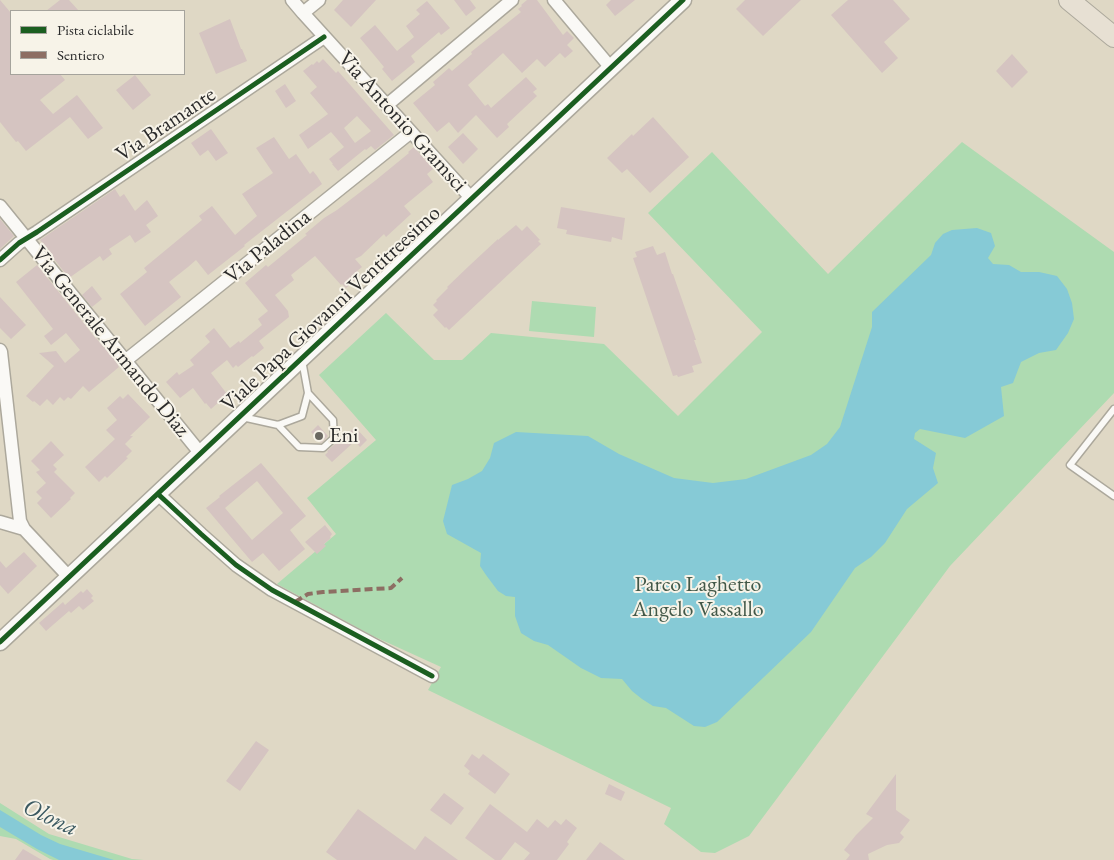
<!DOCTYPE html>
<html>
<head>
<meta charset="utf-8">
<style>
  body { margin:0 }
  #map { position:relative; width:1114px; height:860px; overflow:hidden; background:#dfd8c5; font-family:"EB Garamond",serif }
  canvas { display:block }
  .legend { position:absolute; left:10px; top:10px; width:175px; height:65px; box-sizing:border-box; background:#f7f3e8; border:1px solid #a5a39c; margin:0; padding:6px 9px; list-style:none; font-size:15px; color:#2b2b2b }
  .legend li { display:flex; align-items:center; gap:10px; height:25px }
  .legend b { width:25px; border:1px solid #a5a39c }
</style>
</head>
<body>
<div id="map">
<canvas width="1114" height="860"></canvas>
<ul class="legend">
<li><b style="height:6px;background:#1b5e20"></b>Pista ciclabile</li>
<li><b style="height:6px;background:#8d6e63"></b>Sentiero</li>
</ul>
</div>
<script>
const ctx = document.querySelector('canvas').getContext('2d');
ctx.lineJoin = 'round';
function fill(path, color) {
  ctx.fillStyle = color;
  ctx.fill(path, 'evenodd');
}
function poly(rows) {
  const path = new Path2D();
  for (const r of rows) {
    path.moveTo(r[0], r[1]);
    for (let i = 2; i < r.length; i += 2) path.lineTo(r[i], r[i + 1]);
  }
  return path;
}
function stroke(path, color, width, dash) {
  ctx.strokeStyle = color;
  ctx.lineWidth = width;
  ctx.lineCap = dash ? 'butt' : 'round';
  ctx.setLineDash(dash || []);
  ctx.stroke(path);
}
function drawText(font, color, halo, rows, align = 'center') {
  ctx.font = font + ' "EB Garamond",serif';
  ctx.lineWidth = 4;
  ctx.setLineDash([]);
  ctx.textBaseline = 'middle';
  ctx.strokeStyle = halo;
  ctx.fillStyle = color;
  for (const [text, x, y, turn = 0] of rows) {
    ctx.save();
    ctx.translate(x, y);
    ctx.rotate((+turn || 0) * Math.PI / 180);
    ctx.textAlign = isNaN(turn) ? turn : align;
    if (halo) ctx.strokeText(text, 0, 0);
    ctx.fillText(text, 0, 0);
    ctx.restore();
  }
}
const green = poly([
  [962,142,1114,252,1114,393,950,566,749,836,715,853,701,852,664,824,671,808,428,690,441,667,373,636,277,584,336,534,307,498,376,440,319,375,386,313,434,360,462,360,491,333,604,344,678,416,762,332,648,213,712,152,828,274],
  [532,301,596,307,594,337,529,331],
  [0,803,49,834,132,859,144,860,53,860,50,859,16,839,0,836]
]);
const water = poly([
  [977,228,991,233,995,246,988,258,993,264,1009,265,1021,272,1039,272,1057,276,1067,289,1072,303,1074,319,1068,333,1056,350,1039,353,1021,362,1013,383,1001,387,1004,416,965,438,920,429,915,433,914,439,936,453,933,468,938,483,907,509,885,543,871,557,855,568,811,632,717,722,705,727,694,726,666,708,653,706,642,699,632,691,622,679,601,678,581,668,548,645,534,641,521,633,515,616,515,597,506,596,498,591,486,575,480,566,481,553,447,534,443,521,452,485,468,479,482,471,490,458,494,443,516,432,588,436,619,454,674,478,713,483,746,479,811,455,827,444,840,427,872,327,872,312,931,255,935,243,943,234,952,230],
  [0,810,41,835,60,844,114,860,59,860,37,849,0,827]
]);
const building = poly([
  [0,0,11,13,11,74,60,74,65,80,40,100,53,114,77,95,103,128,88,139,70,117,26,151,18,141,16,142,0,122],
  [60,0,69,0,79,11,46,11],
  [343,0,376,0,351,27,334,10],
  [454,0,470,0,476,8,466,16],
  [527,0,537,0,563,35,567,31,574,38,567,45,573,51,565,58,560,53,545,67,537,59,522,73,503,53,468,85,485,106,488,104,491,108,526,77,537,89,533,92,537,96,507,124,509,127,497,138,476,115,458,133,449,122,437,132,413,103,435,85,433,82,449,68,452,71,472,54,471,52,521,12,518,9,522,6,521,5],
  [611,0,635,0,615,16,606,5],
  [745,0,801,0,763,36,736,9],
  [848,0,893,0,910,19,884,42,898,58,882,73,831,15],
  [427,1,450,28,441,35,439,32,411,56,415,62,392,81,382,69,384,67,360,38,375,25,397,51,414,37,406,26,420,14,416,10],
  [230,19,241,49,242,49,247,61,216,74,199,33],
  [1012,54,1028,72,1012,88,996,71],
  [323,59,336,73,338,71,394,135,375,150,371,146,366,150,365,149,338,171,332,164,333,164,329,159,344,147,331,132,308,149,299,135,328,114,310,93,317,87,303,71,312,64,313,65,317,61,319,63],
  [357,116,371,131,355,143,344,128],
  [135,75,151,95,133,110,116,90],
  [285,84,296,101,286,108,275,91],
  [653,117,689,157,650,193,627,169,622,173,607,158,632,134,633,136],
  [211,129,228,153,216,161,208,150,200,156,191,143],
  [463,133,478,149,463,164,448,147],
  [274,137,289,159,296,154,310,174,313,171,317,176,322,184,244,245,245,246,208,275,196,260,188,267,169,282,181,297,145,326,120,294,147,272,144,268,202,220,199,216,212,206,235,235,257,216,242,194,273,173,256,148],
  [414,147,433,169,427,174,433,182,404,206,411,214,386,237,384,234,361,256,355,259,362,267,357,271,359,273,354,276,356,279,346,288,342,284,341,285,315,256,291,275,294,280,275,295,288,311,289,317,259,341,264,348,253,357,252,356,238,367,236,365,233,368,227,360,211,373,227,394,219,400,220,401,211,409,206,403,205,404,193,388,180,398,166,382,177,372,179,375,194,365,190,360,210,342,205,336,214,328,230,348,239,341,240,343,262,325,258,319,268,311,245,283,266,265,268,267,307,235,305,234,324,218,337,210,376,180,409,153,408,152],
  [115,189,120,197,124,194,135,211,147,200,158,216,146,225,151,232,135,243,130,235,109,249,112,254,103,261,100,256,69,278,50,254,51,253,40,240],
  [561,207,625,218,622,240,612,237,611,242,566,234,567,230,557,228],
  [0,219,14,236,0,249],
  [516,225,522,231,527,226,540,240,538,241,541,244,449,330,446,327,445,328,433,315,438,310,433,305,437,301,436,300,448,288,447,287,470,265,498,239,498,240],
  [653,246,657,255,665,252,672,274,673,274,696,340,694,340,702,363,692,366,694,372,678,377,677,375,673,376,633,258,637,257,635,252],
  [37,265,86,326,96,339,96,338,115,360,119,367,89,392,83,386,71,399,68,397,64,401,60,397,53,405,47,399,40,406,34,401,33,402,26,396,54,366,39,353,56,351,65,363,80,350,66,333,51,345,44,336,53,329,16,282],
  [92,286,102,299,92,307,82,295],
  [0,297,26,325,11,339,0,328],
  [128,394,150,417,130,436,133,436,125,444,132,451,126,457,128,458,107,478,105,476,99,482,85,467,115,439,106,430,117,420,107,408,120,396,123,399],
  [318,425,328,436,321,443,311,432],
  [355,427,367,440,360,447,355,441,332,462,325,455,328,452,327,451],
  [51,441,64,455,53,465,57,469,54,472,75,493,70,498,71,499,51,518,37,503,42,498,36,492,46,483,36,472,40,470,31,461],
  [261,463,306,516,290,530,305,549,279,571,263,553,252,562,206,508,220,497,219,496],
  [257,481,283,513,252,540,225,508],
  [325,525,332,534,330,537,331,538,324,544,326,546,317,554,305,542],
  [24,552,37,566,8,594,0,585,0,561,6,568],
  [87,589,93,596,91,598,94,601,83,610,79,606,71,613,69,611,46,631,39,623,63,602,65,605,81,591,83,593],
  [256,741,269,750,240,791,226,781],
  [472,754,479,759,483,754,510,774,495,794,468,774,470,771,464,766],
  [896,774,896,810,910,820,900,833,904,837,899,843,887,845,868,854,869,860,846,860,850,855,844,850,856,835,873,818,866,814],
  [609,784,625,792,621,801,605,794],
  [444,793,464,808,451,825,430,810],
  [490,804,527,832,537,819,548,828,555,820,561,825,566,819,577,828,567,842,569,844,557,860,524,860,530,853,515,842,501,860,495,860,465,838],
  [358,809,415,850,425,836,458,860,337,860,326,852],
  [600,842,610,849,625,860,586,860],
  [23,849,42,860,15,860]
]);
const service = poly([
  [1114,409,1070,465,1114,496],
  [242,417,278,425,302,416,308,393,302,360],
  [278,425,299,447,323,448,334,438,333,420,308,393]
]);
const minor = poly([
  [292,0,303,13,472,199],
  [554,0,611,68],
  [303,13,319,0],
  [387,105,512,0],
  [0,206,201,454],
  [0,260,19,243,37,232,324,37],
  [0,350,1,352,20,521,24,529,69,577],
  [125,361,411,132],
  [158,494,201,534,236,565,272,590,432,676],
  [0,522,24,529]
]);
const tertiary = poly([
  [0,642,683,0]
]);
const primary = poly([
  [1069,0,1114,37]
]);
const quiet = poly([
  [295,602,308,594,323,592,391,588,402,578]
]);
const cycleway = poly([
  [0,260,19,243,37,232,324,37],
  [158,494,201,534,236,565,272,590,432,676],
  [0,642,683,0]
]);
const markers = [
  [319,436,5,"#6a6861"]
];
const streetNames = [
  ["Via Antonio Gramsci",402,122,48],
  ["Via Bramante",166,125,-34],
  ["Via Paladina",268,247,-39],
  ["Viale Papa Giovanni Ventitreesimo",331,309,-43],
  ["Via Generale Armando Diaz",110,342,51]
];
const poiNames = [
  ["Eni",329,436]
];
const parkNames = [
  ["Parco Laghetto",698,585],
  ["Angelo Vassallo",698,610]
];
const waterNames = [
  ["Olona",50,818,25]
];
fill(green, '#aedbb1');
fill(water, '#86cad6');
fill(building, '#d5c4c1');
stroke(service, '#aca89c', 9);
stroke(minor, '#aca89c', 15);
stroke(tertiary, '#aca89c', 19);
stroke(primary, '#aca89c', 22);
stroke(service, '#faf9f6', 6);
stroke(minor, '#faf9f6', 12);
stroke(tertiary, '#faf9f6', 16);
stroke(primary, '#e7e0d3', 20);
stroke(quiet, '#8d6e63', 4, [8, 4]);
stroke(cycleway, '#1b5e20', 5);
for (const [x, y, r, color] of markers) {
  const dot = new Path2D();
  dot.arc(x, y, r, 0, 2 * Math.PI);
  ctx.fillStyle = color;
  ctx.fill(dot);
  stroke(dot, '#f7f3e8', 2);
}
drawText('22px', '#2b2b2b', '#f7f3e8', streetNames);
drawText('22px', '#2b2b2b', '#f7f3e8', poiNames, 'left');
drawText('22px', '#425848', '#f7f3e8', parkNames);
drawText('italic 24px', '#3b5961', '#f7f3e8', waterNames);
</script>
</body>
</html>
